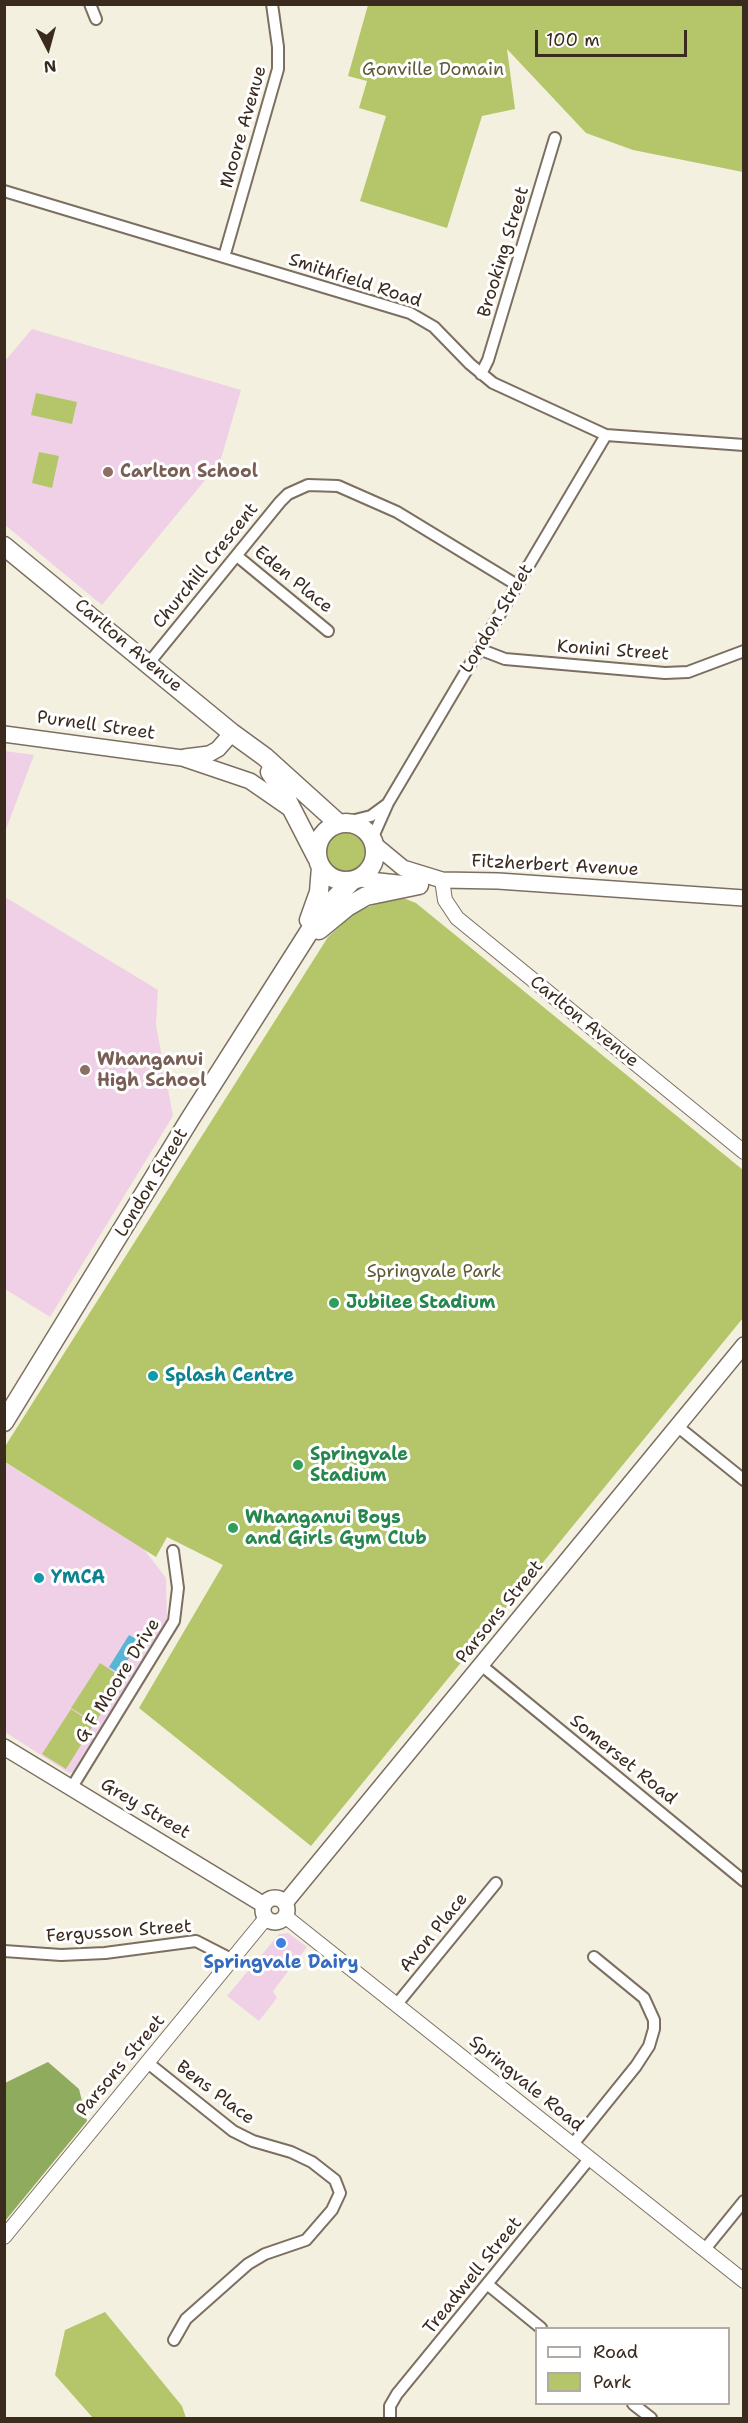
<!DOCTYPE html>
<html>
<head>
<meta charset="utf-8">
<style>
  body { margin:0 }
  #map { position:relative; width:748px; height:2423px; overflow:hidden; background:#f4f0df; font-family:"Shantell Sans",sans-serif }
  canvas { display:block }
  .frame { position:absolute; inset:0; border:6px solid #3b2a1e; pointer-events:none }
  .legend { position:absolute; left:535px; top:2327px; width:195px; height:78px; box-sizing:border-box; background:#fff; border:2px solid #b1aaa5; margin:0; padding:8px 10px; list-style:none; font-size:18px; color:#3b2a1e }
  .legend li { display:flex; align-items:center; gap:12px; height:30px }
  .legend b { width:30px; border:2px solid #b1aaa5 }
  .north { position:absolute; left:18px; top:18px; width:60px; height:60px; -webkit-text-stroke:4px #fff; paint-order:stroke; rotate:174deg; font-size:16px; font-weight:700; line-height:24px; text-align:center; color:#3b2a1e }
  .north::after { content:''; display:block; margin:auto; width:21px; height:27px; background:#3b2a1e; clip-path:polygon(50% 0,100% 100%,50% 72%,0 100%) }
  .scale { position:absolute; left:535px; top:30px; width:152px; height:27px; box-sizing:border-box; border:3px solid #3b2a1e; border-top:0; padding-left:8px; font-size:18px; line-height:21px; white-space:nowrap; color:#3b2a1e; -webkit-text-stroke:4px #fff; paint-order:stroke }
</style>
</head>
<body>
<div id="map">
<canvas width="748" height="2423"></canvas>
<div class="frame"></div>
<ul class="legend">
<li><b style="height:8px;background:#fff"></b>Road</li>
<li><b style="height:16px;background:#b4c669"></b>Park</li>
</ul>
<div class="north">N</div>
<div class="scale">100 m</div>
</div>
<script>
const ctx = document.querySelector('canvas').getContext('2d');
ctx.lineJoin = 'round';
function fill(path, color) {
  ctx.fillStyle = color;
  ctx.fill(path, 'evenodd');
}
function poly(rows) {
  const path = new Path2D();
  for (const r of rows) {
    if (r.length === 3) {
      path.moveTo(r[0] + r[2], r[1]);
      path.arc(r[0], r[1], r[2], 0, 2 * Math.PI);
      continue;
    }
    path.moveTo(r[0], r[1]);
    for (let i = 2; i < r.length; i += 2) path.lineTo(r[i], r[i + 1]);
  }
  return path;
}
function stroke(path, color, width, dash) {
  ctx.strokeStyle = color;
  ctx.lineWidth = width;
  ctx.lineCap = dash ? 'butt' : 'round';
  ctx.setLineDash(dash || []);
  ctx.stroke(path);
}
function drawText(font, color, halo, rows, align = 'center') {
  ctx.font = font + ' "Shantell Sans",sans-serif';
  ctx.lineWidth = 6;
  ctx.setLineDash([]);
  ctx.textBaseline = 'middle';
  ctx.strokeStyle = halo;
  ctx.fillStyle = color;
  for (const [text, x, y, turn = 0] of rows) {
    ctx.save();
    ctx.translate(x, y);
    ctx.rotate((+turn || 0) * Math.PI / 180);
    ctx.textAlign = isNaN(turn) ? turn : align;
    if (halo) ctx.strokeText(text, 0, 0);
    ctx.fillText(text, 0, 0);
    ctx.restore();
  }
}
const built = poly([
  [32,329,241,390,220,462,102,605,5,525,4,362],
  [5,751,34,755,5,832,4,751],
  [5,897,158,990,156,1025,173,1116,50,1317,5,1289],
  [4,1462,143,1548,166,1578,167,1620,77,1771,69,1773,5,1732],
  [288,1933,307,1947,273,1991,277,1998,259,2021,227,1996,279,1934]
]);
const green = poly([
  [368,5,743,5,743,172,633,150,586,133,507,49,515,109,482,116,447,228,360,201,386,116,359,108,367,81,348,76],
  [36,393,77,402,72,424,31,415],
  [39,452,59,456,52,488,32,483],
  [346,852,23],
  [398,896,416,903,743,1170,743,1318,311,1846,139,1708,223,1565,167,1537,156,1557,5,1462,4,1448,328,937,355,912],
  [100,1663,123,1678,95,1723,71,1708],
  [71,1709,94,1724,66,1769,42,1754],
  [105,2312,182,2406,186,2418,93,2418,55,2375,65,2330]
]);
const forest = poly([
  [48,2062,79,2089,87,2121,5,2221,5,2083]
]);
const water = poly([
  [129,1635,140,1641,119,1673,109,1667]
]);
const minor = poly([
  [90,4,96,19],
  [4,191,410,313,434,327,470,364,493,383,606,435,744,445],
  [224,257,278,69,278,47,272,4],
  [481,374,488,360,555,138],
  [237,556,328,631],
  [479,649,505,659,665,673,688,672,744,651],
  [148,664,280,502,288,494,308,485,338,486,397,512,517,585],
  [347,822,371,816,386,805],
  [372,839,388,803,606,435],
  [677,1426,744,1480],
  [481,1665,744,1881],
  [72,1787,174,1621,178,1588,173,1551],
  [4,1951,61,1955,105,1953,196,1941,231,1959],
  [397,2004,496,1883],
  [148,2063,233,2131,253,2141,291,2152,312,2162,335,2180,340,2193,332,2210,306,2240,265,2254,248,2264,186,2319,174,2340],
  [573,2144,636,2066,649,2046,654,2029,654,2020,644,1998,594,1957],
  [705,2249,744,2201],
  [487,2284,541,2328],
  [633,2404,651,2418],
  [390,2418,390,2406,397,2394,590,2158]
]);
const tertiary = poly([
  [442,880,445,900,457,918,744,1152],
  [286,1917,744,2281],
  [4,2237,266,1918]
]);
const secondary = poly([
  [4,734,182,758,250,781,292,810],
  [185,757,209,754,218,749,232,733],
  [374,844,403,868,442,880,498,881,744,898],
  [360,879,407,884],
  [4,1747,264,1905],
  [275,1910,12],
  [285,1903,744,1345]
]);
const trunk = poly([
  [4,546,232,733,265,757,338,823],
  [270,772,282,790,317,858],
  [346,852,29],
  [309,920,319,892,321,867],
  [319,930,347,907,366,896,419,885],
  [4,1422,190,1119,323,910,352,881]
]);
const markers = [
  [108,472,6,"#8d6e63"],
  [85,1070,6,"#8d6e63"],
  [334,1303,6,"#2e9e5b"],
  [153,1376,6,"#0f9aa8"],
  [298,1465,6,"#2e9e5b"],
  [233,1528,6,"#2e9e5b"],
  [39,1578,6,"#0f9aa8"],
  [281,1943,6,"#3f7fe0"]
];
const parkNames = [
  ["Gonville Domain",433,70],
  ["Springvale Park",434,1272]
];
const streetNames = [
  ["Moore Avenue",244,127,-74],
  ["Brooking Street",504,252,-73],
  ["Smithfield Road",355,281,18],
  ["Churchill Crescent",206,566,-51],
  ["Eden Place",293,580,39],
  ["London Street",497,619,-59],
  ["Carlton Avenue",128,646,40],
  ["Konini Street",613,651,4],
  ["Purnell Street",96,726,8],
  ["Fitzherbert Avenue",555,866,3],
  ["Carlton Avenue",584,1022,39],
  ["London Street",152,1183,-59],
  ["Parsons Street",500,1612,-51],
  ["G F Moore Drive",118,1681,-58],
  ["Somerset Road",623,1760,39],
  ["Grey Street",145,1809,31],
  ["Fergusson Street",119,1932,-4],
  ["Avon Place",434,1933,-51],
  ["Parsons Street",121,2066,-50],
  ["Springvale Road",526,2084,39],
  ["Bens Place",215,2093,37],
  ["Treadwell Street",473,2276,-51]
];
const educationNames = [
  ["Carlton School",120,472],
  ["Whanganui",97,1060],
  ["High School",97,1081]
];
const leisureNames = [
  ["Jubilee Stadium",346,1303],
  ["Springvale",310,1455],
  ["Stadium",310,1476],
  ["Whanganui Boys",245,1518],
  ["and Girls Gym Club",245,1539]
];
const cultureNames = [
  ["Splash Centre",165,1376],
  ["YMCA",51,1578]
];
const shopNames = [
  ["Springvale Dairy",281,1963]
];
fill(built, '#efd0e6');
fill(green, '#b4c669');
fill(forest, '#8fab5d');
fill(water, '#56b6d4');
stroke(minor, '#7c6f62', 14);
stroke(tertiary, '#7c6f62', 16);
stroke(secondary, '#7c6f62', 18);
stroke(trunk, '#7c6f62', 21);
stroke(minor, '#fff', 10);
stroke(tertiary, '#fff', 14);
stroke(secondary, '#fff', 15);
stroke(trunk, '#fff', 18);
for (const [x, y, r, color] of markers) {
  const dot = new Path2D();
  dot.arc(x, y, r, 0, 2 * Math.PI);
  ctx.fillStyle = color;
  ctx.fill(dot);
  stroke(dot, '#fff', 2);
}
drawText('18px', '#5f5934', '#fff', parkNames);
drawText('18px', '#3b2a1e', '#fff', streetNames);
drawText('bold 18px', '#785e54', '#fff', educationNames, 'left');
drawText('bold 18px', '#27864d', '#fff', leisureNames, 'left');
drawText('bold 18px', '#0d838f', '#fff', cultureNames, 'left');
drawText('bold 18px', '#366cbe', '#fff', shopNames);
</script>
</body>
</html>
